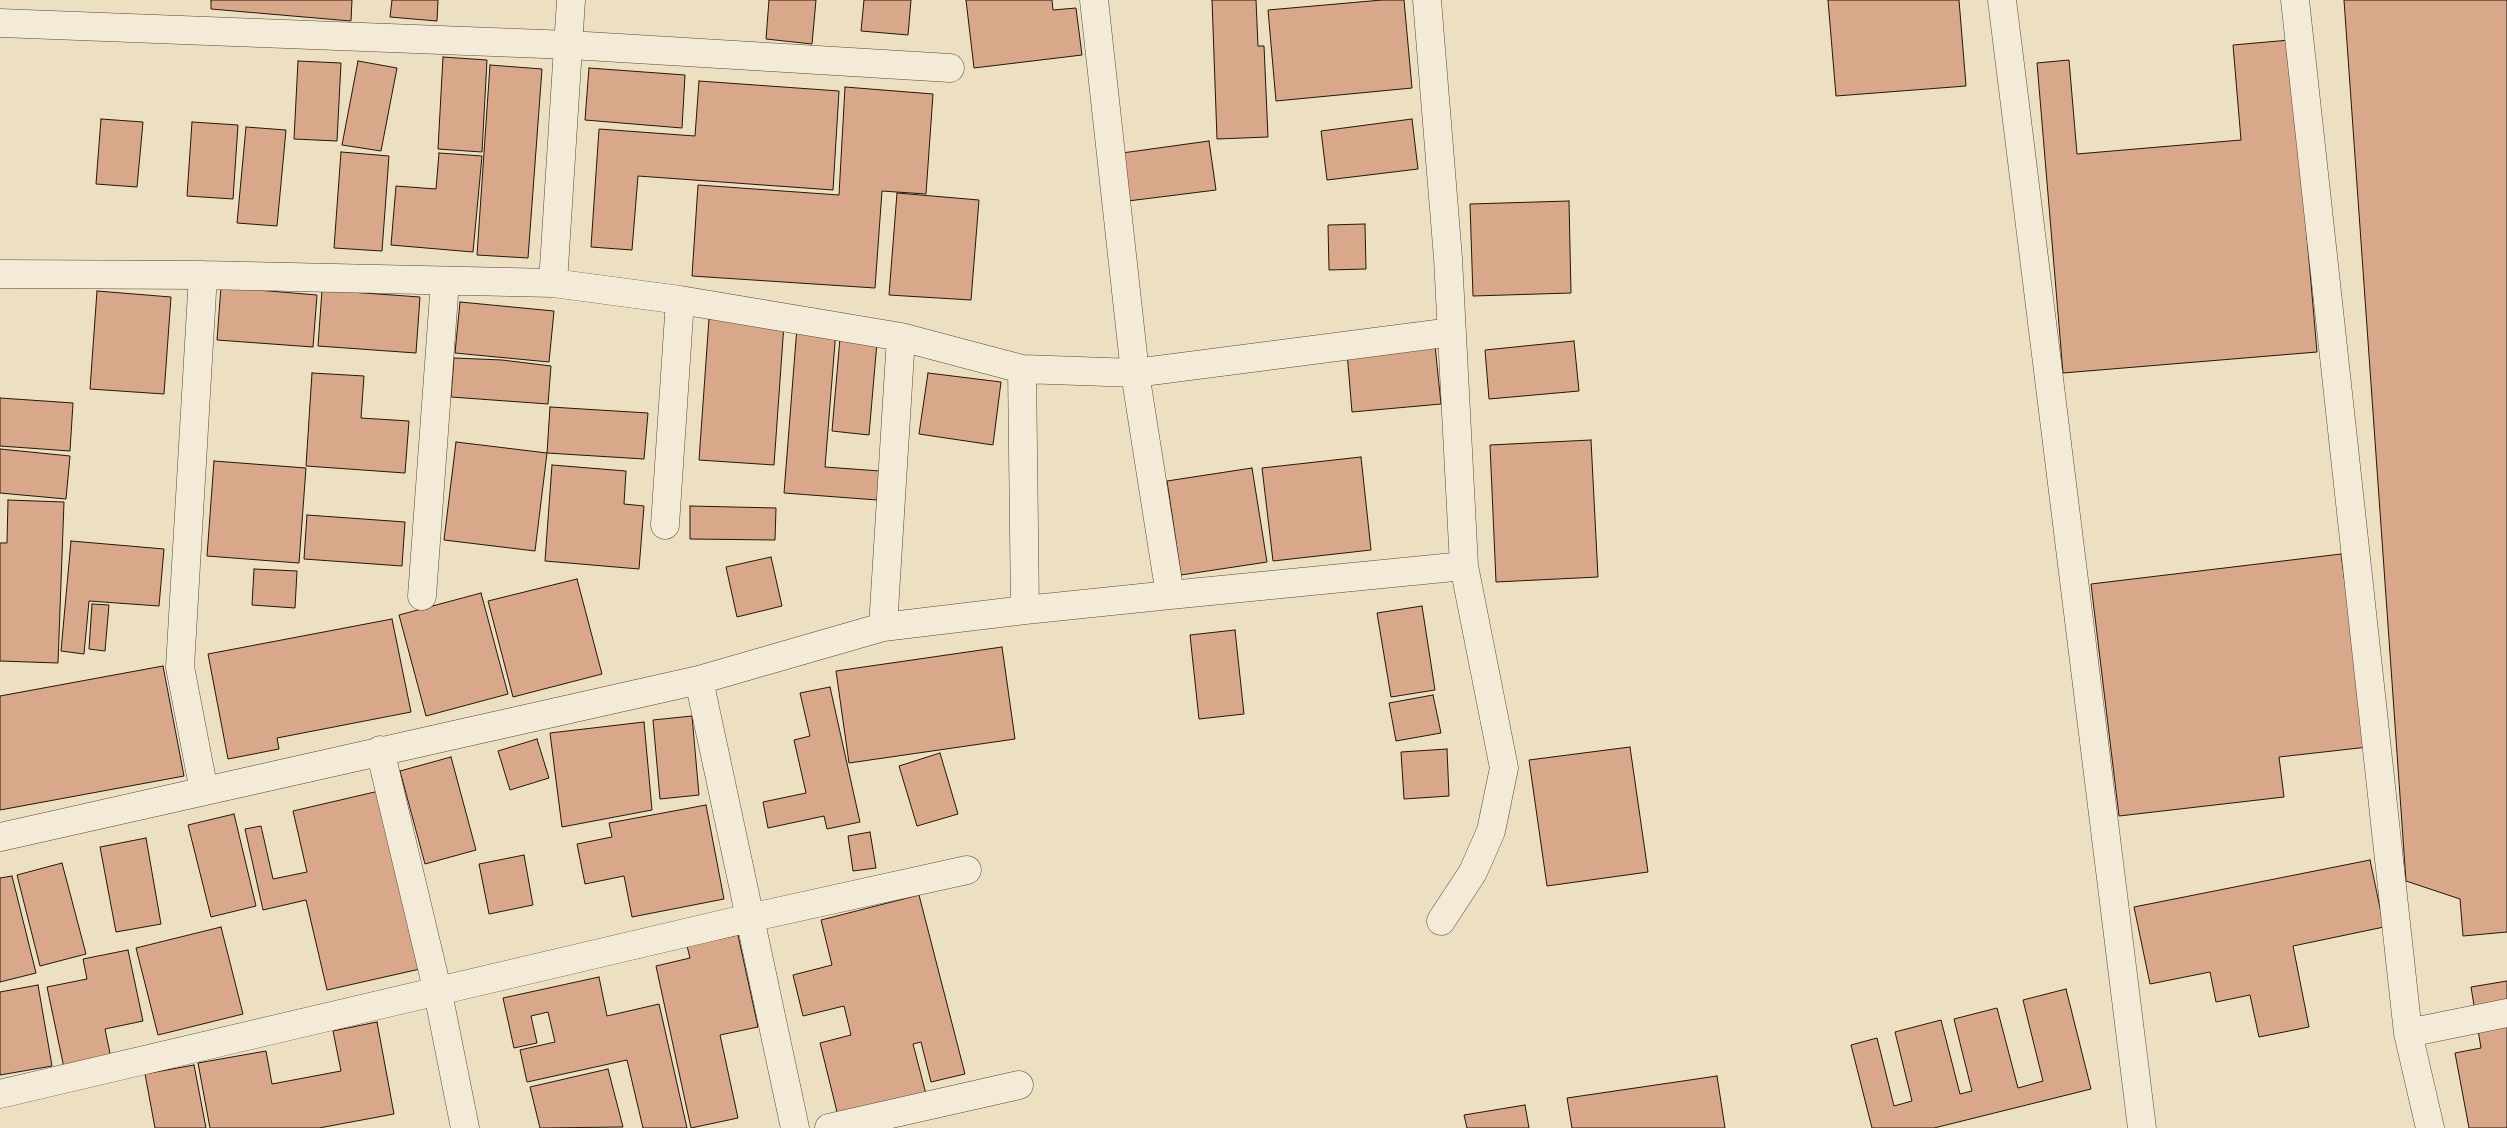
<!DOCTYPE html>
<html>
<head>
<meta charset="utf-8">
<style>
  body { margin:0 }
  canvas { display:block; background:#ecdfc2 }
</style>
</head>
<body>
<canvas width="2507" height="1128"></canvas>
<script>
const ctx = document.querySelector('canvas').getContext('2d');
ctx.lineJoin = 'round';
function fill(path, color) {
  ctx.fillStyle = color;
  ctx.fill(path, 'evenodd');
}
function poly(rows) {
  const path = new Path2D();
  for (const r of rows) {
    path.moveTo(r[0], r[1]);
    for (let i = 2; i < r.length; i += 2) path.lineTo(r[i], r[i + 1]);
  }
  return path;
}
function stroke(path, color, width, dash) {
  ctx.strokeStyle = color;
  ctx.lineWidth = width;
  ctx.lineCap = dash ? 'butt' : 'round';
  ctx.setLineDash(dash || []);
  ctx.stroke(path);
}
const building = poly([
  [211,0,352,0,351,21,211,9,211,0],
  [392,0,438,0,437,21,390,17,392,0],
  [769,0,816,0,812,44,766,39,769,0],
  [864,0,911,0,908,35,861,31,864,0],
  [966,0,1052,0,1053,10,1076,8,1082,55,974,68,966,0],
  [1212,0,1256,0,1258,46,1264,46,1268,137,1217,139,1212,0],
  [1382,0,1404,0,1412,88,1276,101,1268,10,1382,0],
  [1828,0,1959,0,1966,86,1836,96,1828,0],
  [2344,0,2507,0,2507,932,2463,936,2460,899,2406,881,2344,0],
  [2290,40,2317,352,2063,373,2037,63,2069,60,2077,154,2241,140,2233,45,2290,40],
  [443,57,487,60,482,152,438,149,443,57],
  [298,61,341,63,337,141,294,139,298,61],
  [358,61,397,68,381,151,342,145,358,61],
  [490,65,542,69,528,258,477,255,490,65],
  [589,68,685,75,682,128,585,120,589,68],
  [699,81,839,91,833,190,638,176,632,250,591,247,599,129,695,136,699,81],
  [845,87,933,94,926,194,882,191,875,288,692,276,698,185,839,195,845,87],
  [101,119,143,122,137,187,96,184,101,119],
  [1412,119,1418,169,1327,180,1321,131,1412,119],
  [192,122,238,125,233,199,187,196,192,122],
  [246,127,286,130,277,226,237,223,246,127],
  [1209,141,1216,190,1128,201,1122,153,1209,141],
  [341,152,389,156,382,251,334,248,341,152],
  [439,153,482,156,473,252,391,245,396,186,436,189,439,153],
  [897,193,979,200,971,300,889,295,897,193],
  [1569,201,1571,293,1473,296,1470,204,1569,201],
  [1365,224,1366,269,1329,270,1328,225,1365,224],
  [221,287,317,295,313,347,217,340,221,287],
  [322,290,420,297,416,353,318,346,322,290],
  [97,291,171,297,164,394,90,389,97,291],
  [460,302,554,311,549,362,455,353,460,302],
  [709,319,784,324,774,465,699,460,709,319],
  [797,327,836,330,825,467,880,471,877,500,784,493,797,327],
  [840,338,877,342,869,435,832,431,840,338],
  [1574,341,1579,391,1489,399,1485,350,1574,341],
  [1435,345,1441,404,1352,412,1347,352,1435,345],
  [454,358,502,360,551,366,548,404,451,397,454,358],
  [312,373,364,376,361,418,409,421,405,473,306,466,312,373],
  [928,373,1001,382,993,445,919,434,928,373],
  [0,398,73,403,70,451,0,446,0,398],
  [550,407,648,413,644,459,547,453,550,407],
  [1591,440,1598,577,1496,582,1490,445,1591,440],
  [456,442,547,453,535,551,444,540,456,442],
  [0,449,70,456,66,499,0,493,0,449],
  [1361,457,1371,550,1273,561,1262,468,1361,457],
  [214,461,306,468,299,563,207,556,214,461],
  [552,465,626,471,624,504,644,506,639,569,545,561,552,465],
  [1252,468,1267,562,1181,575,1167,481,1252,468],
  [8,500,64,502,58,663,0,661,0,543,7,543,8,500],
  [690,506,776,508,775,540,690,539,690,506],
  [307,515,405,522,402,566,304,559,307,515],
  [71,541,164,549,159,606,89,601,84,654,61,651,71,541],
  [2341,554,2368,747,2279,757,2284,797,2119,816,2091,584,2341,554],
  [771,557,782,606,737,617,726,567,771,557],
  [254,569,297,571,295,608,252,605,254,569],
  [577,579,602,674,513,697,488,601,577,579],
  [481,593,508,694,426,716,399,615,481,593],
  [92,604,109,605,105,651,89,649,92,604],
  [1422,606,1435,690,1391,697,1377,613,1422,606],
  [392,619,411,712,277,738,279,749,228,759,208,654,392,619],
  [1235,630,1244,714,1199,719,1190,635,1235,630],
  [1002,647,1015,739,849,763,836,671,1002,647],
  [163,666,184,776,0,810,0,696,163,666],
  [830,687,860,822,827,829,824,816,768,828,763,802,806,793,794,740,810,736,800,693,830,687],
  [1433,695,1441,733,1396,741,1389,703,1433,695],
  [692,716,699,795,660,799,653,720,692,716],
  [644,722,652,810,562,827,550,733,644,722],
  [537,739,549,778,510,790,498,751,537,739],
  [1630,747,1648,872,1547,886,1529,760,1630,747],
  [1447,749,1449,796,1404,799,1401,752,1447,749],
  [940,753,958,814,917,826,899,766,940,753],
  [451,757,476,850,425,864,400,771,451,757],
  [379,791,420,969,327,990,306,900,263,910,245,829,261,826,273,879,307,872,293,811,379,791],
  [706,805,724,899,632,917,624,876,585,884,577,844,612,837,609,823,706,805],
  [234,814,256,906,211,917,188,825,234,814],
  [870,832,876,868,853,871,848,836,870,832],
  [146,838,161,924,116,932,100,847,146,838],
  [524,855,533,905,489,914,479,864,524,855],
  [2370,860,2384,927,2293,946,2309,1027,2259,1037,2250,995,2216,1002,2210,972,2150,984,2134,907,2370,860],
  [62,863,86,954,40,966,17,875,62,863],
  [12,876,36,973,0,982,0,878,12,876],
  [919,895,965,1074,931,1082,921,1042,913,1044,926,1094,838,1116,820,1043,851,1035,844,1006,803,1016,793,975,832,965,821,920,919,895],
  [221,927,243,1014,158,1035,136,948,221,927],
  [738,935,758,1027,720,1035,738,1118,691,1128,656,966,690,958,687,946,738,935],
  [128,950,143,1021,105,1029,111,1058,64,1068,47,987,87,979,83,959,128,950],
  [599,977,607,1016,659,1004,687,1128,643,1128,627,1060,527,1082,520,1050,555,1042,548,1012,531,1016,537,1043,514,1048,503,998,599,977],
  [2507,981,2507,1128,2469,1128,2455,1053,2481,1048,2471,987,2507,981],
  [38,985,52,1066,0,1075,0,992,38,985],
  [2066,989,2091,1089,1934,1128,1872,1128,1851,1045,1877,1038,1894,1106,1912,1101,1895,1032,1941,1020,1960,1094,1972,1091,1954,1019,1997,1008,2018,1088,2043,1081,2023,1000,2066,989],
  [377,1022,394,1114,319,1128,210,1128,198,1063,266,1051,272,1084,341,1071,333,1031,377,1022],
  [194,1065,206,1128,155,1128,145,1074,194,1065],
  [608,1069,623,1127,540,1128,530,1087,608,1069],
  [1717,1076,1725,1128,1572,1128,1567,1098,1717,1076],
  [1525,1105,1529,1128,1467,1128,1464,1115,1525,1105]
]);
const minor = poly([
  [1094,0,1135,373,1170,595,1464,566,1448,258,1427,0],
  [2002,0,2142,1128],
  [2295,0,2408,1033,2430,1128],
  [0,23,570,45,950,68],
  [0,274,203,275,553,283,680,300,901,337,1022,369],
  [203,275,180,667,204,791],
  [553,283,571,0],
  [665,525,680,300],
  [422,596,445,281],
  [1025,610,1170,595],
  [883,627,901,337],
  [699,680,795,1128],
  [380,750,438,993,465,1128],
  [0,837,699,680,883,627,1025,610,1022,369,1135,373,1452,332],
  [1441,921,1473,872,1491,831,1504,768,1464,566],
  [2408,1033,2507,1013],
  [0,1094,749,918,967,870],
  [829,1128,1019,1085]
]);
fill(building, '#d9a789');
stroke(building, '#24170b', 1);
stroke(minor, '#564939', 29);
stroke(minor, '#f3ead7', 28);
</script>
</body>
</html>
